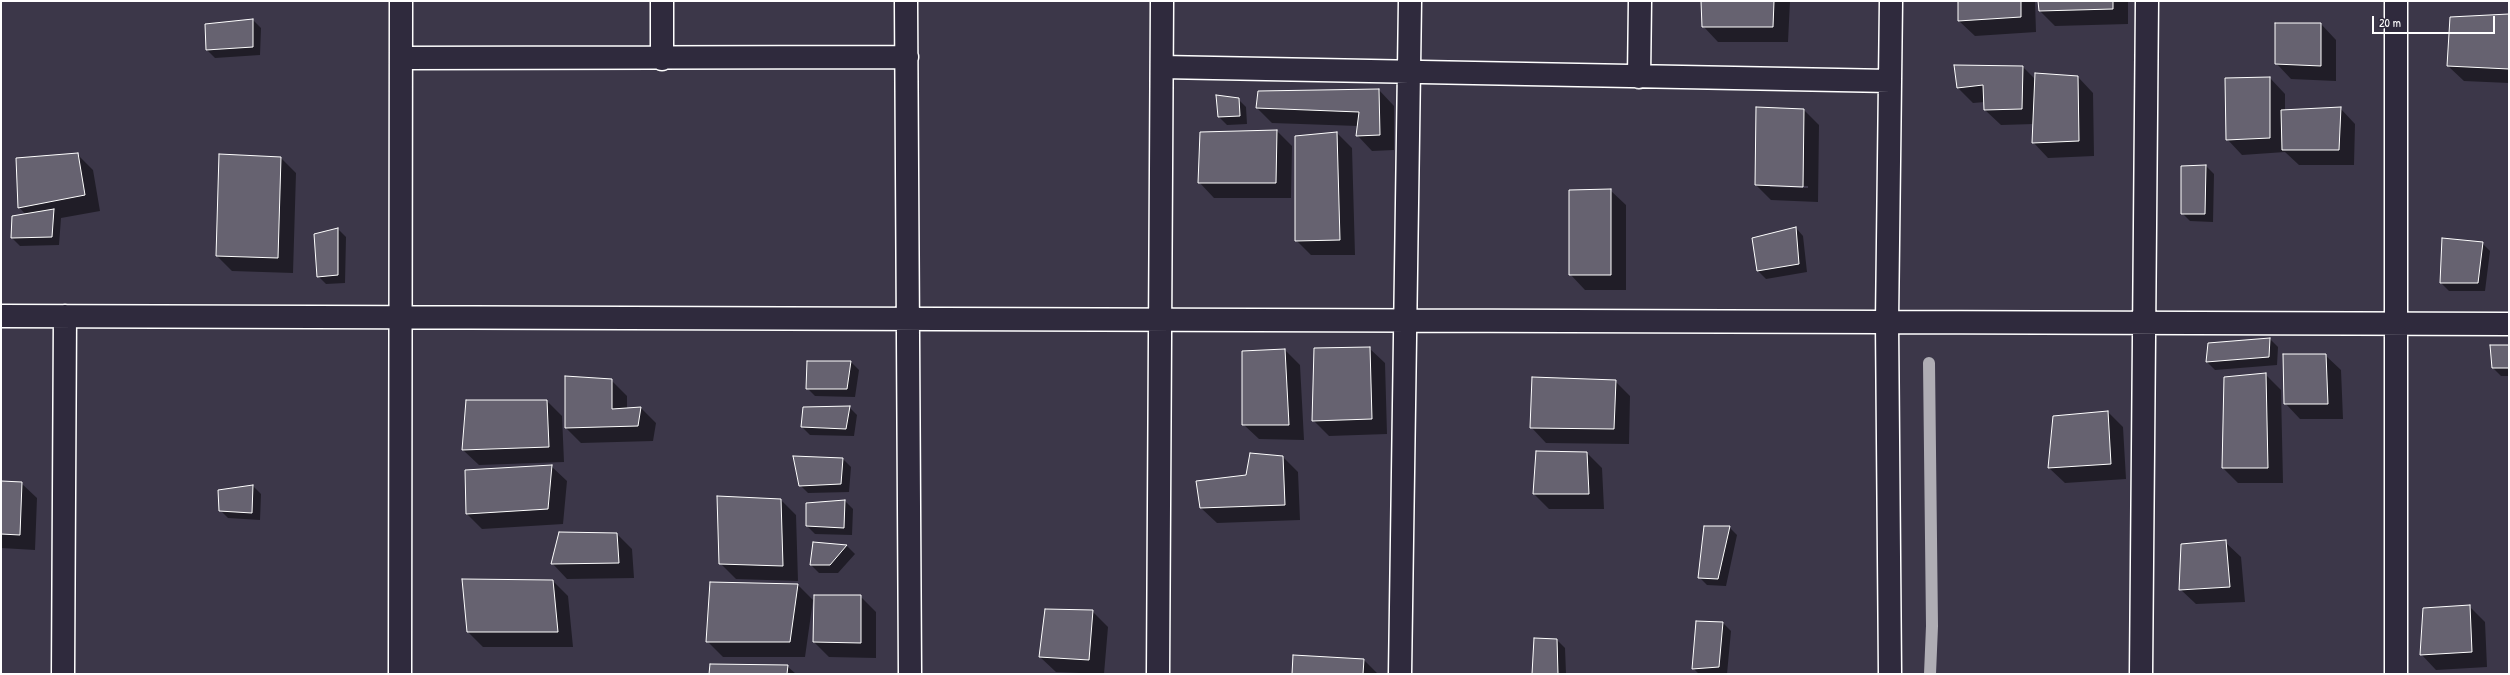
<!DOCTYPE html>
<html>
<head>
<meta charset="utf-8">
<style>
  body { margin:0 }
  #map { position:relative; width:2510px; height:675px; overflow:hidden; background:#3c3749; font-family:"Patrick Hand",sans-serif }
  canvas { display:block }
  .frame { position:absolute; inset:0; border:2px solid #fff; pointer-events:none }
  .scale { position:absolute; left:2372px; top:16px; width:123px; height:18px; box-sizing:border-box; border:2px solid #fff; border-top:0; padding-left:5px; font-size:12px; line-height:14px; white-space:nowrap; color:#fff; -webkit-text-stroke:3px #2f2a3d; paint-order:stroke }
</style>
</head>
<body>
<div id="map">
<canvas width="2510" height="675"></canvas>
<div class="frame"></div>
<div class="scale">20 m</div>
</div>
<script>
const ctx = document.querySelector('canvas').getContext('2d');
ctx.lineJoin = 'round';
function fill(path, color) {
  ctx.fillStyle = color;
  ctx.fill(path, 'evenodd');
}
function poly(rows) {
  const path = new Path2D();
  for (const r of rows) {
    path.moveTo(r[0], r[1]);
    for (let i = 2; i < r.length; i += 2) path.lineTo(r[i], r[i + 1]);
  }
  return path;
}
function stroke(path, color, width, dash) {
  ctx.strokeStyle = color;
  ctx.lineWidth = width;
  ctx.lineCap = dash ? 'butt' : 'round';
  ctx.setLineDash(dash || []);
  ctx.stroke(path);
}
const shadow = poly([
  [1702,1,1790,1,1788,42,1718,42,1703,26],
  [1959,1,2035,1,2036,32,1975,36,1959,21],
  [2039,1,2128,1,2128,24,2055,26,2040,11],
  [2509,15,2509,83,2464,81,2448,66],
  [253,20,261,28,260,55,215,58,207,50,206,25],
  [2321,24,2336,40,2336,81,2291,79,2276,63],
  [2022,66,2036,80,2078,77,2093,93,2094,156,2048,158,2033,142,2034,124,2001,125,1985,110,1985,102,1973,103,1958,88],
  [2270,78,2285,94,2285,110,2340,108,2355,124,2354,165,2299,165,2285,152,2242,155,2227,139,2226,79],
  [1379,90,1394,106,1394,150,1372,151,1357,135,1358,126,1272,123,1257,108],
  [1217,96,1238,99,1246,107,1247,124,1227,125,1219,117],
  [1804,110,1819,125,1818,202,1771,200,1756,185],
  [1770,185,1808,186,1808,188,1770,187],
  [1277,131,1292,146,1291,198,1214,198,1199,182],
  [1337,133,1352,148,1355,255,1311,255,1296,240],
  [78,155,93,170,100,211,61,218,59,245,20,246,12,238,13,217,26,215,19,207],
  [281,158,296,173,293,273,232,271,217,256],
  [2206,166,2214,174,2213,222,2190,221,2182,213],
  [1610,190,1626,205,1626,290,1585,290,1570,274],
  [1796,228,1803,236,1807,272,1766,279,1758,271],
  [338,229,346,237,345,283,326,284,318,276],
  [2482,243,2490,251,2485,291,2449,291,2441,283],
  [2270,339,2278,347,2277,365,2215,370,2207,362],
  [2509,346,2509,376,2501,376,2493,368],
  [1369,348,1385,363,1387,434,1329,436,1313,420],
  [1285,350,1300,365,1304,440,1259,439,1243,424],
  [2325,355,2341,370,2343,419,2300,419,2285,403],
  [808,362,851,362,859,370,855,397,815,396,807,388],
  [2265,374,2281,390,2283,483,2238,483,2223,468],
  [611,380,627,396,627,409,641,408,656,423,653,441,581,443,566,428],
  [1615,381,1630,396,1629,444,1546,443,1531,427],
  [547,401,562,416,564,462,479,465,463,450],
  [849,407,857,415,854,436,810,435,802,427],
  [2108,412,2123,427,2126,479,2065,483,2049,468],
  [1537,452,1587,453,1602,468,1604,509,1549,509,1534,494],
  [795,457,843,459,851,467,849,492,808,493,800,485],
  [1283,457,1298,472,1300,520,1217,523,1201,508,1198,482,1247,476],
  [551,466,567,481,563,524,482,529,467,514],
  [1,482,21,483,37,498,35,550,1,548],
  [253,486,261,494,260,520,228,518,220,510],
  [781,500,796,515,798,581,736,579,720,563],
  [845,501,853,509,852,535,815,534,807,526],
  [1729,527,1737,535,1726,586,1707,585,1699,577],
  [617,534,632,549,634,578,567,579,552,563],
  [2225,542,2241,557,2245,602,2196,604,2180,589],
  [814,543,847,546,855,554,838,573,819,573,811,565],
  [553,581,568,596,573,647,483,647,468,632],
  [711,584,798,585,813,600,805,657,723,657,707,641],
  [860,596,876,612,876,658,829,657,814,642],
  [2469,606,2485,622,2487,667,2436,670,2421,654],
  [1092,611,1108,627,1104,674,1056,672,1040,657],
  [1723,623,1731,631,1727,674,1699,674,1693,668],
  [1557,640,1565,648,1566,674,1533,674],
  [1364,660,1378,674,1293,674],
  [787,666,796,674,710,674]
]);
const stream = poly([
  [1929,363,1932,626,1930,674]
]);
const building = poly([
  [1701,1,1774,1,1773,27,1702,27,1701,1],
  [1958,1,2021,1,2021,17,1958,21,1958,1],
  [2038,1,2113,1,2113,9,2039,11,2038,1],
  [2509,14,2509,69,2447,66,2450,17,2509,14],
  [253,19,253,47,206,50,205,24,253,19],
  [2275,23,2321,23,2321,66,2275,64,2275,23],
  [1954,65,2023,66,2022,109,1984,110,1983,85,1957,88,1954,65],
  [2035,73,2078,76,2079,141,2032,143,2035,73],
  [2270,77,2270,138,2226,140,2225,78,2270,77],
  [1379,89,1380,135,1356,136,1359,112,1256,108,1258,91,1379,89],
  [1216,95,1239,98,1240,116,1218,117,1216,95],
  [1756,107,1804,109,1803,187,1755,185,1756,107],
  [2341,107,2339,150,2282,150,2281,110,2341,107],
  [1277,130,1276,183,1198,183,1200,132,1277,130],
  [1337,132,1340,240,1295,241,1295,136,1337,132],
  [78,153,85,195,18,208,16,158,78,153],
  [219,154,281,157,278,258,216,256,219,154],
  [2206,165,2205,214,2181,214,2181,166,2206,165],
  [1611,189,1611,275,1569,275,1569,190,1611,189],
  [54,209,52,237,11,238,12,216,54,209],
  [1796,227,1799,264,1757,271,1752,238,1796,227],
  [338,228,338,275,317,277,314,234,338,228],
  [2442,238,2483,242,2478,283,2440,283,2442,238],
  [2270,338,2269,357,2206,362,2208,343,2270,338],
  [2490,345,2509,345,2509,368,2492,368,2490,345],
  [1370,347,1372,419,1312,421,1314,348,1370,347],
  [1285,349,1289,425,1242,425,1242,351,1285,349],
  [2283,354,2326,354,2328,404,2284,404,2283,354],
  [807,361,851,361,847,389,806,389,807,361],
  [2266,373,2268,468,2222,468,2224,377,2266,373],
  [565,376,612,379,612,409,641,407,638,426,565,428,565,376],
  [1532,377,1616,380,1614,429,1530,428,1532,377],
  [466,400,547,400,549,447,462,450,466,400],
  [850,406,846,429,801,427,803,407,850,406],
  [2108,411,2111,464,2048,468,2053,416,2108,411],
  [1536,451,1587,452,1589,494,1533,494,1536,451],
  [1250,453,1283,456,1285,505,1200,508,1196,481,1246,475,1250,453],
  [793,456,843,458,841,484,799,486,793,456],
  [552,465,548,509,466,514,465,470,552,465],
  [1,481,22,482,20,535,1,534,1,481],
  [253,485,252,513,219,511,218,490,253,485],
  [717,496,781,499,783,566,719,564,717,496],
  [845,500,844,528,806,526,806,503,845,500],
  [1704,526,1730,526,1718,579,1698,578,1704,526],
  [559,532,617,533,619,563,551,564,559,532],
  [2226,540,2230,587,2179,590,2181,544,2226,540],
  [813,542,847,545,830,565,810,565,813,542],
  [462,579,553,580,558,632,467,632,462,579],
  [710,582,798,584,790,642,706,642,710,582],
  [814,595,861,595,861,643,813,642,814,595],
  [2470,605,2472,652,2420,655,2423,608,2470,605],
  [1045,609,1093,610,1089,660,1039,657,1045,609],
  [1696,621,1723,622,1719,667,1692,669,1696,621],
  [1534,638,1557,639,1558,674,1532,674,1534,638],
  [1293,655,1364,659,1363,674,1292,674,1293,655],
  [710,664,788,665,787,674,709,674,710,664]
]);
const minor = poly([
  [906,1,910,674],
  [401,58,907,57],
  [662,59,662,1],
  [1162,67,1890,81],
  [1639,77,1640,1],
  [1,316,2509,324],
  [63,674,65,316],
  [400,674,401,1],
  [1158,674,1162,1],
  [1400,674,1410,1],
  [1890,674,1887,322,1891,1],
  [2141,674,2147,1],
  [2396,674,2396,1]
]);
fill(shadow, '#0007');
stroke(stream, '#afadb4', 12);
fill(building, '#666270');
stroke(building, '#fff', 1);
stroke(minor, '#fff', 25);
stroke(minor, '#2f2a3d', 22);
</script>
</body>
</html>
